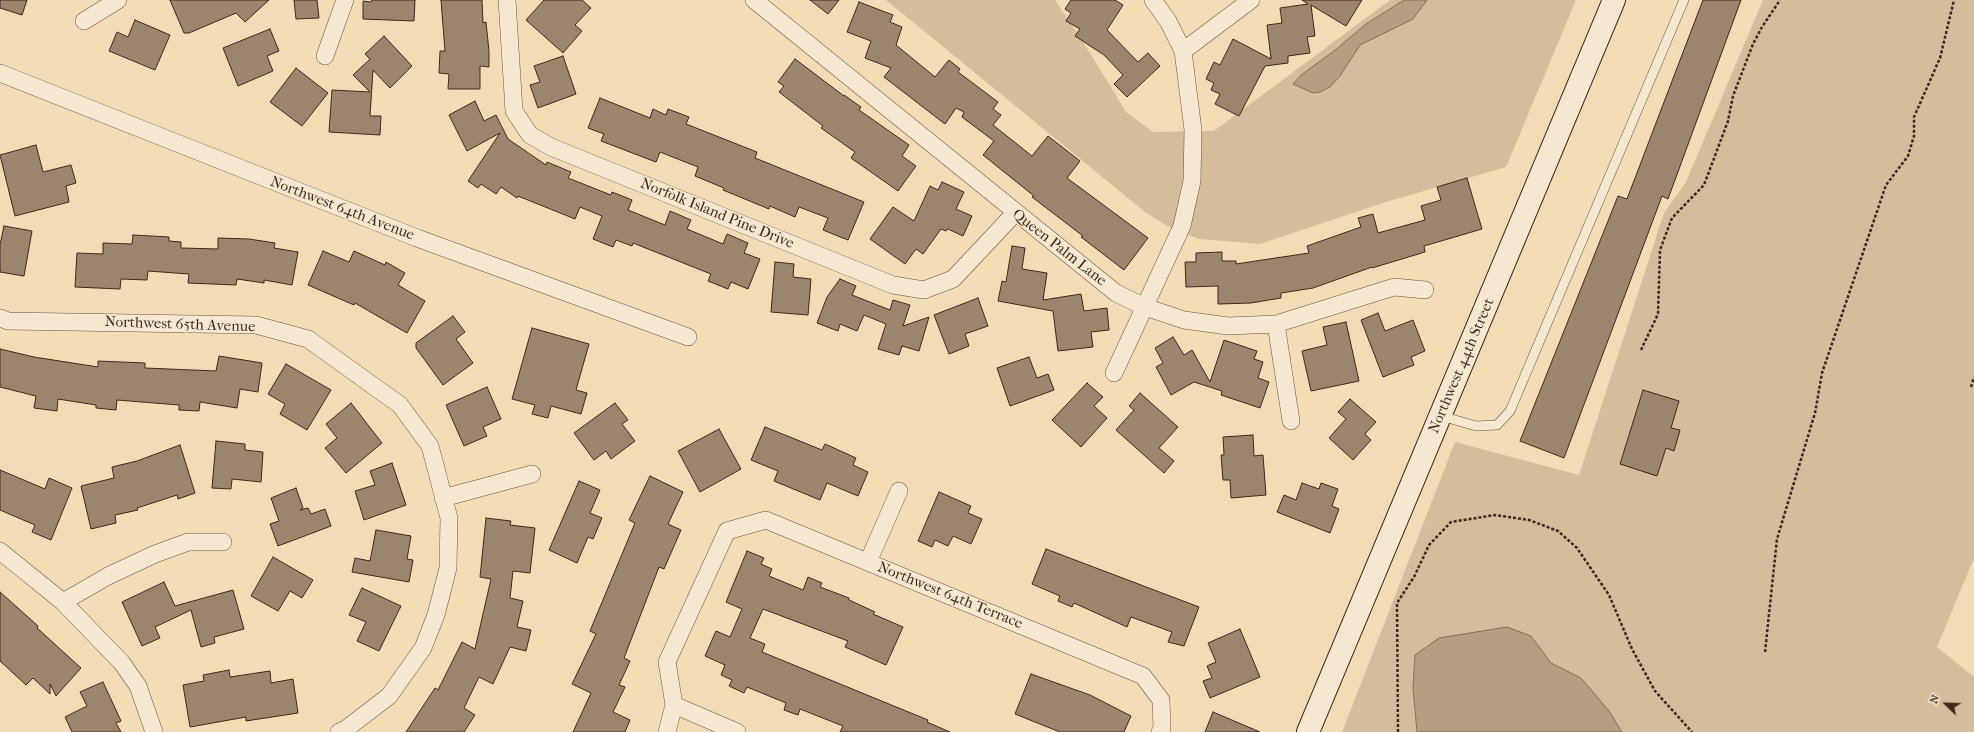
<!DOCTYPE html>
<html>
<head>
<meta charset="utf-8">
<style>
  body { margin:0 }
  #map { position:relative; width:1974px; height:732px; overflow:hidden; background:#f1dcb6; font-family:"IM FELL French Canon",serif }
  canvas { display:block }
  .north { position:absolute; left:1926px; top:684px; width:40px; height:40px; -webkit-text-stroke:3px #f6e8d0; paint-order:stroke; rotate:293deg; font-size:11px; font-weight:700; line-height:16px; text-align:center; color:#40271d }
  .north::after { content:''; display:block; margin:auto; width:14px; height:18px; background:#40271d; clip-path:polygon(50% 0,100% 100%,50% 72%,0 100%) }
</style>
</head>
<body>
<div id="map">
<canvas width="1974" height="732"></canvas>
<div class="north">N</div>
</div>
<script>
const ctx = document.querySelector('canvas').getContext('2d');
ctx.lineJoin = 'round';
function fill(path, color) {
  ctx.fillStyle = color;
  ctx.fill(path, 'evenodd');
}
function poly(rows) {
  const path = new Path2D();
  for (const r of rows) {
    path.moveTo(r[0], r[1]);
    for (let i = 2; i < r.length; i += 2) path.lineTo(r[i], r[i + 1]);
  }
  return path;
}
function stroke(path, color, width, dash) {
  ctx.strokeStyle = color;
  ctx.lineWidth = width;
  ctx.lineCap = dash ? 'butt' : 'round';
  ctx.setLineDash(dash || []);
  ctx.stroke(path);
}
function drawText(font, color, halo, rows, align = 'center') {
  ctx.font = font + ' "IM FELL French Canon",serif';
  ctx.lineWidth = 3;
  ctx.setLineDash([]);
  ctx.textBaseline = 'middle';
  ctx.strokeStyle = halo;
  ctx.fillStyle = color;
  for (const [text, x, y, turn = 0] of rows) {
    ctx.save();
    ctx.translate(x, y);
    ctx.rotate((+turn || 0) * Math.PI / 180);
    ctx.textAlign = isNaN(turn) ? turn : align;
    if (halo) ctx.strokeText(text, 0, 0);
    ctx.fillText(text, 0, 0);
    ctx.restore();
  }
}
const green = poly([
  [886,0,1055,0,1090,53,1126,112,1153,132,1214,131,1390,0,1576,0,1506,167,1386,202,1260,244,1199,239,1167,226,1145,212],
  [1763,0,1974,0,1974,558,1937,647,1974,677,1974,732,1342,732,1455,442,1579,475,1664,213,1686,182]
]);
const water = poly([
  [1404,0,1427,0,1413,19,1360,45,1340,76,1330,87,1320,92,1313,93,1293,84,1301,75,1334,51,1366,24,1404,0],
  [1507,627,1531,636,1551,663,1581,678,1609,711,1622,732,1417,732,1413,688,1415,655,1439,638,1507,627]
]);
const building = poly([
  [0,0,27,0,22,15,0,8,0,0],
  [170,0,269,0,245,22,236,13,189,33,184,33,170,0],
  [294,0,317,0,319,18,296,19,294,0],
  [372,0,415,0,414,21,363,19,363,1,371,2,372,0],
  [441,0,482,0,483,23,486,22,489,51,489,67,480,66,480,89,448,89,449,74,439,73,440,51,445,51,441,0],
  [544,0,582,0,591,8,575,25,582,31,563,53,526,20,544,0],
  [810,0,839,0,828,14,810,0],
  [1071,0,1115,0,1123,5,1107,30,1138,62,1148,53,1160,66,1127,97,1114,84,1123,75,1104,55,1075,36,1080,29,1066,21,1071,13,1065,9,1071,0],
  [1302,0,1362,0,1346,26,1311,5,1315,36,1307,37,1310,53,1288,56,1288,63,1265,66,1239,116,1215,104,1220,94,1211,90,1214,83,1206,79,1214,62,1220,65,1233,39,1271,59,1267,25,1282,23,1280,8,1308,4,1302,0],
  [1703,0,1741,0,1668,199,1662,196,1564,458,1520,441,1618,196,1627,199,1703,0],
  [859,2,893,15,890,22,902,27,896,45,935,77,949,60,960,69,958,72,998,102,993,109,1001,115,993,125,1032,156,1048,136,1080,161,1067,178,1148,238,1124,270,1081,237,1083,236,1032,197,1034,196,983,155,994,141,962,117,964,112,956,108,945,124,884,77,891,68,865,58,871,41,847,32,859,2],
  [135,20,170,35,155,70,109,51,117,32,128,37,135,20],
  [270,29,279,51,267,56,273,71,238,86,223,48,270,29],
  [384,36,412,66,390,88,373,70,370,116,381,116,380,135,329,132,332,90,370,92,353,75,370,59,365,54,384,36],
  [563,56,576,94,538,108,530,85,540,82,534,66,563,56],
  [795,59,844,96,844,95,861,107,859,110,909,145,902,156,916,166,898,191,851,158,855,152,821,128,823,126,779,92,784,86,778,82,795,59],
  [296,68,328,93,302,126,270,102,296,68],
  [600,98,650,118,653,109,666,115,668,109,689,117,686,124,757,152,755,158,864,202,848,240,823,230,828,218,799,207,795,217,770,206,769,209,723,190,724,188,695,176,698,167,660,152,656,162,601,141,604,134,588,128,600,98],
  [475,101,484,121,496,115,508,139,546,165,547,162,571,172,568,178,611,195,612,192,632,200,628,210,665,225,670,211,691,220,687,229,723,244,727,234,748,243,744,253,760,259,748,289,731,282,728,289,708,281,711,274,633,243,632,246,616,240,613,247,593,239,602,216,580,207,575,219,518,196,517,198,501,187,496,194,481,184,478,188,468,181,500,133,467,151,449,115,475,101],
  [36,145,43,172,71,165,76,183,66,186,69,202,15,216,0,155,36,145],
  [1467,178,1482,229,1424,246,1425,252,1372,268,1372,267,1313,288,1281,293,1281,298,1251,303,1218,304,1218,286,1186,287,1185,262,1196,262,1196,253,1222,252,1222,261,1236,261,1236,264,1309,253,1307,246,1361,227,1358,218,1373,214,1378,233,1425,220,1421,206,1441,200,1437,187,1467,178],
  [942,182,964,192,956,209,972,216,963,236,948,229,946,231,941,229,923,254,916,249,905,264,870,239,893,207,914,221,930,186,938,190,942,182],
  [4,226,32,231,24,276,0,272,0,245,4,226],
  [133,235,169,237,169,241,181,242,181,248,218,249,218,238,249,239,275,243,274,248,298,252,292,285,264,280,264,283,237,279,236,285,188,283,189,274,148,271,147,280,121,279,120,289,75,287,77,253,103,254,103,243,132,244,133,235],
  [1012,246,1025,248,1022,269,1047,273,1043,300,1081,294,1084,311,1107,308,1109,330,1091,332,1093,347,1058,351,1053,311,998,301,1002,281,1006,282,1012,246],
  [323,251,349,262,354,251,385,265,386,262,405,273,398,285,425,301,407,333,355,303,354,305,308,285,323,251],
  [775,262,794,264,793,277,811,279,808,315,771,312,775,262],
  [840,279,856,286,852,295,890,310,893,300,910,305,903,326,929,317,919,351,902,346,899,355,878,349,886,324,864,315,857,331,840,324,838,331,817,323,827,297,840,279],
  [978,298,988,326,965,334,969,346,949,354,934,315,978,298],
  [1378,313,1385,331,1413,320,1425,351,1411,357,1414,365,1383,377,1361,320,1378,313],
  [453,316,465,332,456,339,473,363,443,385,416,348,416,343,453,316],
  [1346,322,1359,381,1311,391,1302,351,1327,345,1323,327,1346,322],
  [532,328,589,344,576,390,587,393,581,414,551,406,548,418,532,414,535,405,512,399,532,328],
  [1173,337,1184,355,1192,350,1210,382,1224,340,1257,351,1254,359,1263,362,1258,378,1269,382,1260,408,1221,395,1222,391,1194,382,1171,395,1156,367,1163,363,1155,348,1173,337],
  [0,349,34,357,98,367,98,361,145,363,145,368,216,371,219,356,262,363,258,392,240,389,237,408,200,402,199,411,179,410,179,405,117,400,116,410,96,408,96,405,58,399,57,411,34,408,36,396,0,387,0,349],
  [1029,357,1037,378,1048,374,1054,390,1010,406,997,368,1029,357],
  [286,364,331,390,307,430,280,414,285,404,268,394,286,364],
  [1087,383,1103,397,1094,406,1107,418,1081,447,1052,420,1087,383],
  [487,387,501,419,483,427,487,436,464,446,446,405,487,387],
  [1643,390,1679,401,1671,428,1680,430,1674,451,1666,448,1657,476,1620,464,1643,390],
  [1140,393,1178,427,1159,448,1174,461,1164,473,1116,430,1134,410,1129,406,1140,393],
  [1350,399,1376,422,1365,434,1371,440,1353,460,1329,438,1346,419,1338,412,1350,399],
  [351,403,382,443,346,473,325,448,337,438,326,424,351,403],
  [615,403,628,420,622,424,635,441,611,459,606,451,594,460,574,433,615,403],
  [765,427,822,450,825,444,856,458,853,465,868,472,858,496,827,483,820,500,774,481,778,471,751,460,765,427],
  [719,429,741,469,700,492,678,451,719,429],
  [1253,435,1254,456,1263,455,1266,495,1231,498,1230,480,1223,480,1221,455,1224,455,1223,437,1253,435],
  [216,441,245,444,245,450,263,452,261,482,232,479,231,489,212,488,216,441],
  [180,445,195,493,178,499,177,495,137,508,138,510,115,515,116,523,91,529,81,486,114,478,112,467,137,461,180,445],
  [392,463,406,505,364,520,355,491,375,485,370,471,392,463],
  [0,470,45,489,49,478,72,488,51,540,32,532,35,525,0,510,0,470],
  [650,476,683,492,668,524,681,530,664,569,659,567,624,658,630,661,619,685,625,687,613,712,630,720,625,732,573,732,591,693,572,684,596,634,590,631,635,523,629,520,650,476],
  [579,481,600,490,590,513,602,518,593,539,588,537,577,563,549,550,579,481],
  [1302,483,1319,489,1321,483,1338,489,1332,506,1339,509,1330,533,1277,512,1284,495,1296,500,1302,483],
  [296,488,303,508,300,510,308,508,311,514,325,509,331,526,278,546,270,524,279,521,271,498,296,488],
  [939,492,971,506,968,513,982,519,971,544,953,536,948,546,935,540,932,547,918,541,939,492],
  [486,518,511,521,510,525,535,528,530,573,513,571,510,598,523,601,517,627,531,630,526,651,510,647,493,684,479,677,464,708,475,715,464,732,406,732,435,688,438,690,462,642,475,649,491,579,480,577,486,518],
  [376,530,411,536,407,559,413,560,409,582,352,572,355,558,370,561,376,530],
  [1046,549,1199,607,1184,646,1168,642,1172,632,1131,617,1127,627,1074,603,1072,607,1058,601,1060,596,1032,584,1046,549],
  [747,551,764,558,761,564,772,569,769,576,803,590,808,577,822,583,820,587,849,598,849,600,875,612,873,614,903,627,886,665,845,647,848,641,763,609,750,638,765,644,762,652,928,720,927,722,950,732,840,732,843,726,800,709,798,715,784,710,786,703,747,687,744,693,729,686,732,680,721,675,725,665,705,656,716,631,730,637,742,609,726,602,747,551],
  [273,557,313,580,302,598,290,591,278,611,251,596,273,557],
  [164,582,175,606,233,590,244,629,214,637,215,643,201,647,191,610,155,627,160,638,142,646,122,602,164,582],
  [362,588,401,606,379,651,357,641,366,622,349,615,362,588],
  [0,592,38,626,37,628,81,668,56,696,50,684,50,694,33,678,26,685,0,661,0,592],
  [1240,629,1260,677,1210,698,1203,681,1212,678,1207,666,1216,662,1208,643,1240,629],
  [229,670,230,677,270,671,271,683,293,679,298,713,246,721,246,717,190,727,183,685,204,681,203,675,229,670],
  [1031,674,1090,695,1131,716,1124,732,1060,732,1015,714,1031,674],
  [103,682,121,721,116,723,121,732,72,732,65,717,87,706,80,692,103,682],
  [1213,712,1260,732,1205,732,1213,712]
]);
const path = poly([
  [1641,350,1658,314,1660,250,1672,218,1704,185,1728,121,1733,96,1753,44,1762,27,1780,0],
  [1971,387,1974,377],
  [1765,652,1777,539,1815,413,1822,373,1886,185,1908,156,1914,136,1914,117,1940,58,1954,0],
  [1398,732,1397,603,1414,577,1429,545,1451,522,1495,515,1529,520,1558,531,1577,548,1609,595,1632,649,1655,691,1692,732]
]);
const lane = poly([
  [1441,416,1476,426,1497,425,1510,411,1684,0]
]);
const street = poly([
  [507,0,514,111,530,135,551,147,893,285,924,290,953,279,1015,213],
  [754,0,1116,293,1145,307,1184,320,1228,326,1276,324,1394,287,1425,290],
  [84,21,118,0],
  [1183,51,1251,0],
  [325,56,345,0],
  [0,73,417,238,688,337],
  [0,318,8,321,256,325,308,339,400,405,430,446,449,518,448,568,436,615,423,648,389,696,346,729,339,732],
  [1276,324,1291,421],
  [1114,373,1182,226,1192,181,1193,130,1183,51,1168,21,1153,0],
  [443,498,532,474],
  [0,551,63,602,122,663,138,686,154,732],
  [868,562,899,491],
  [63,602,108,576,155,554,188,542,223,542],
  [674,705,737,732],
  [667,732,674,705,667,662,727,531,766,520,1143,676,1161,700,1162,728,1160,732]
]);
const secondary = poly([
  [1308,732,1614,0]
]);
const streetNames = [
  ["Northwest 64th Avenue",342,209,21],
  ["Norfolk Island Pine Drive",717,214,22],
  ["Queen Palm Lane",1059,248,38],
  ["Northwest 65th Avenue",180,325,2],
  ["Northwest 44th Street",1462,366,-67],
  ["Northwest 64th Terrace",950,596,22]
];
fill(green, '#d3bd9c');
fill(water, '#b59e82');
stroke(water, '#866e5a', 1);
fill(building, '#9c856d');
stroke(building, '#40271d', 1);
stroke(lane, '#6c5443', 10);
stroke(street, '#6c5443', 18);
stroke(secondary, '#40271d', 24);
stroke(path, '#40271d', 2.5, [3, 2]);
stroke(lane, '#f6e8d0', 9);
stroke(street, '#f6e8d0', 17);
stroke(secondary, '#f6e8d0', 22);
drawText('15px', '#40271d', '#f6e8d0', streetNames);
</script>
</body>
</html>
